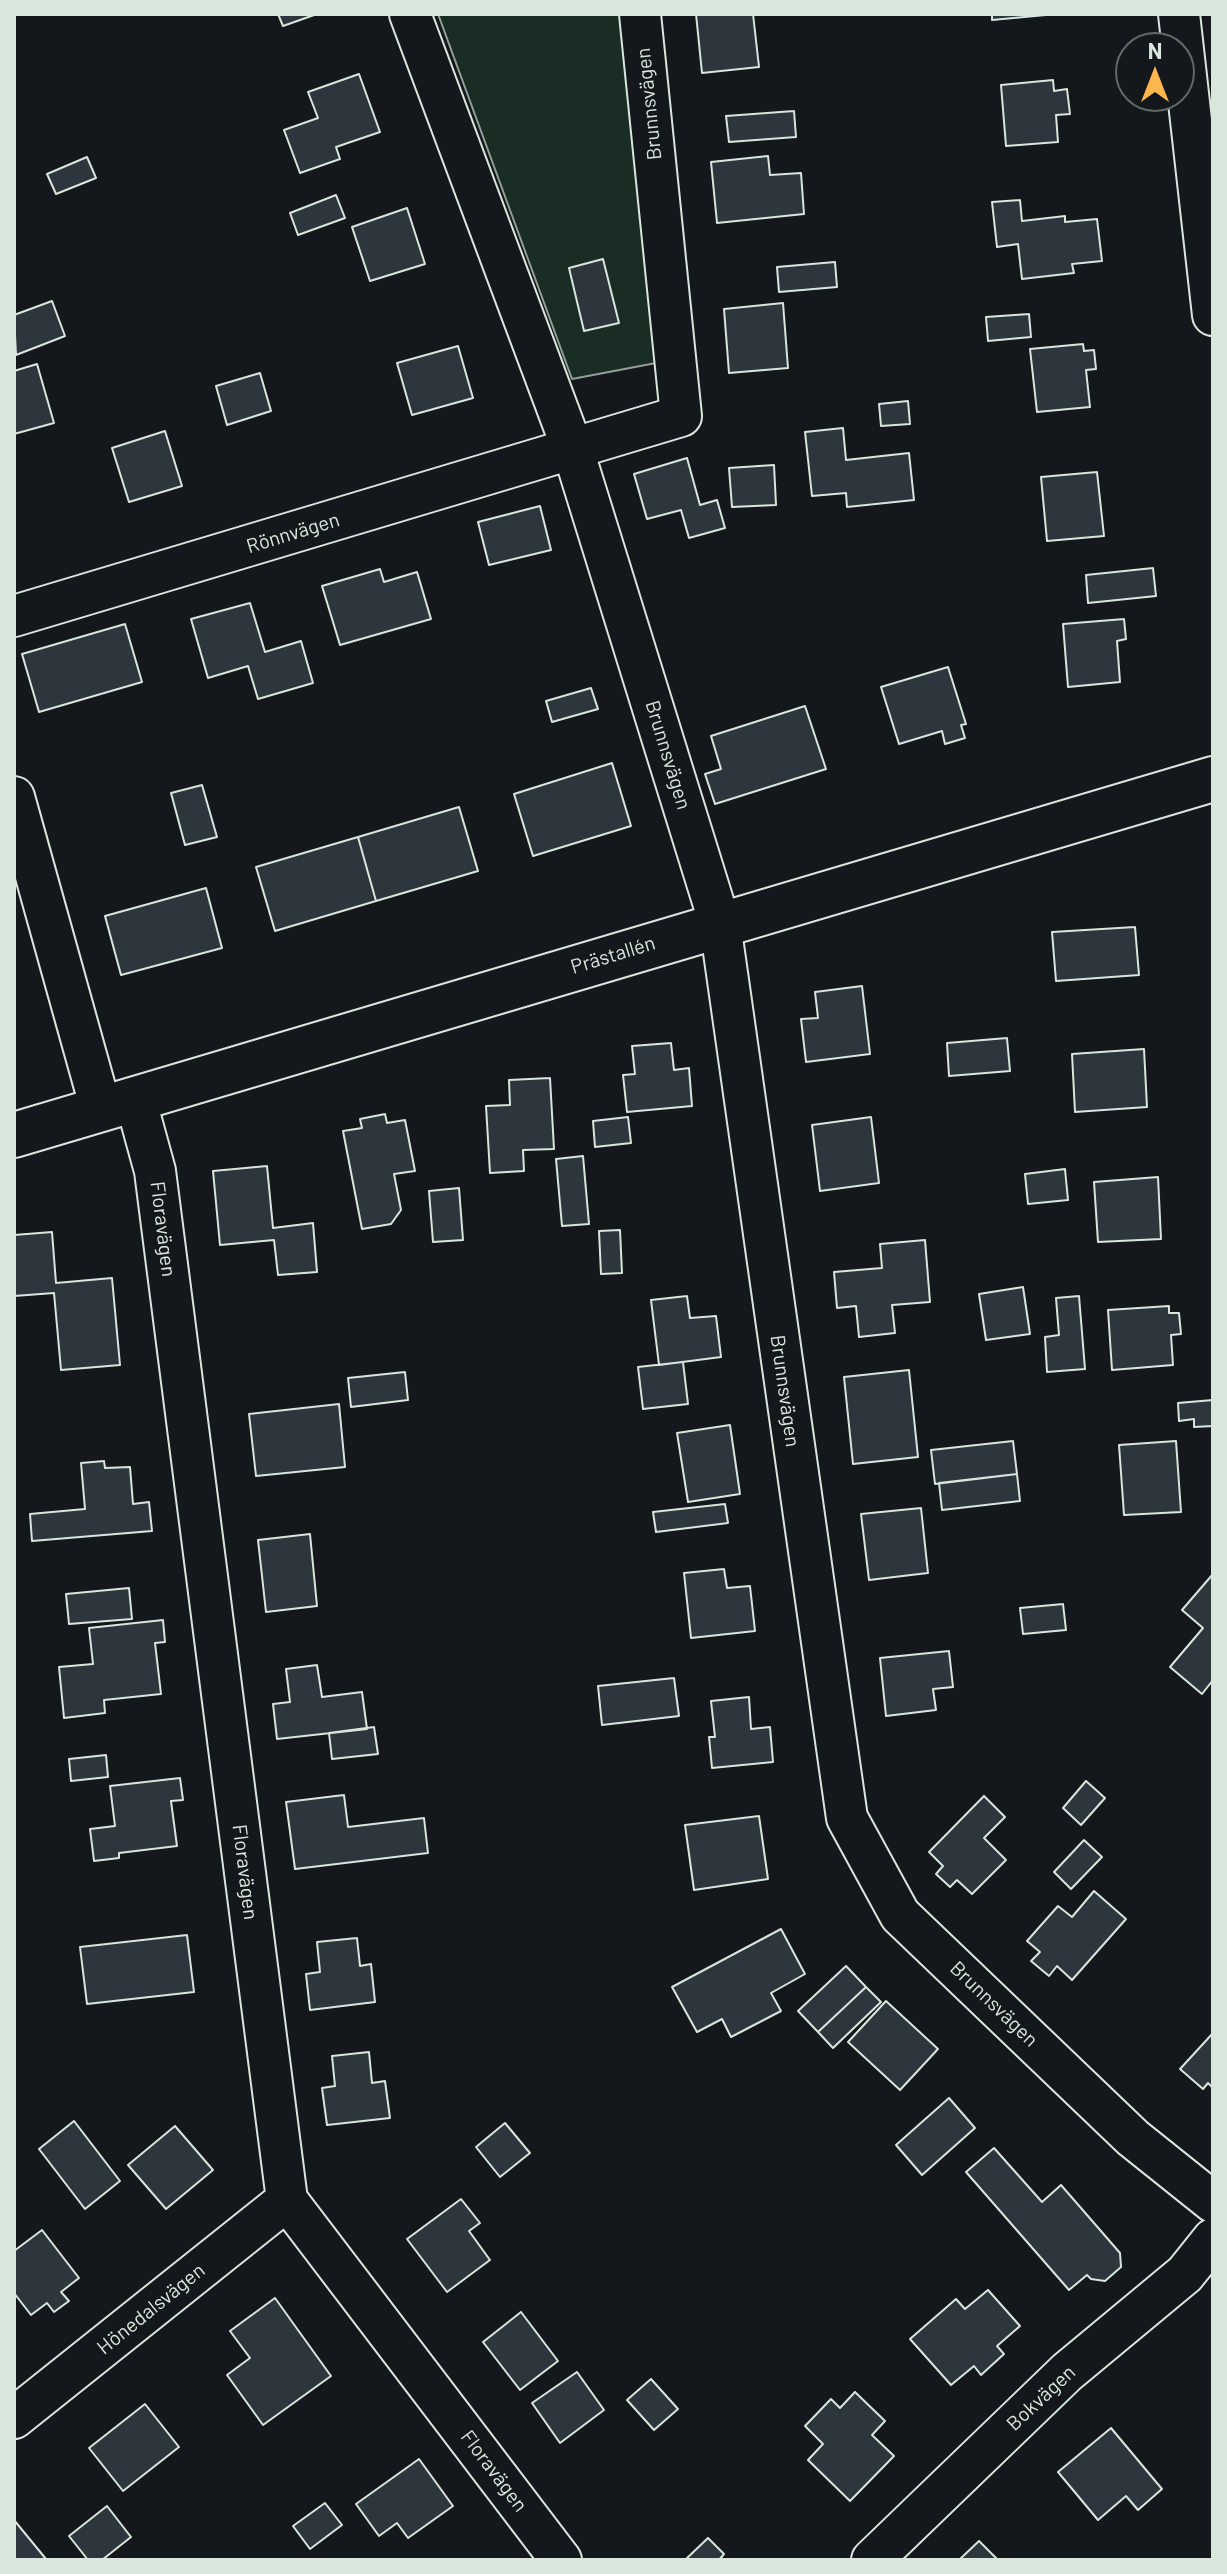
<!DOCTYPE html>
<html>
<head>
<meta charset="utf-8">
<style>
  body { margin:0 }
  #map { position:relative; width:1227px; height:2574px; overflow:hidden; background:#14181c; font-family:Barlow,sans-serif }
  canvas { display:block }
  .frame { position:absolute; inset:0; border:16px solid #d8e6dc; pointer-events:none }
  .north { position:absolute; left:1115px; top:32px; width:80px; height:80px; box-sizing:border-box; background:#14181c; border:2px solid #626a69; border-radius:50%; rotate:0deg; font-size:22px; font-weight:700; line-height:32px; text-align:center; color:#d8e6dc }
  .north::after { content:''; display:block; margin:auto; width:28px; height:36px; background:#ffb74d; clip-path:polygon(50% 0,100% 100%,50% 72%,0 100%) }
</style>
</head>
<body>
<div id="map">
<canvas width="1227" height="2574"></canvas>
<div class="frame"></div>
<div class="north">N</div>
</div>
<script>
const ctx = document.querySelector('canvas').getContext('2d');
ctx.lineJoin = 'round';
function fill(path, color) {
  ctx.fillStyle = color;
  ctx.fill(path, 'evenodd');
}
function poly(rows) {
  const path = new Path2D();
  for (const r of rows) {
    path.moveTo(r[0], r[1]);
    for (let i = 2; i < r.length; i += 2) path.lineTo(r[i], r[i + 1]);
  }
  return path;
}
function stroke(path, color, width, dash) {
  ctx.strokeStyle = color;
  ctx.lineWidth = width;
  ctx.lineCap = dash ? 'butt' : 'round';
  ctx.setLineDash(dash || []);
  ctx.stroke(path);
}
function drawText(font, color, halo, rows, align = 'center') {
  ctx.font = font + ' Barlow,sans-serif';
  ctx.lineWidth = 6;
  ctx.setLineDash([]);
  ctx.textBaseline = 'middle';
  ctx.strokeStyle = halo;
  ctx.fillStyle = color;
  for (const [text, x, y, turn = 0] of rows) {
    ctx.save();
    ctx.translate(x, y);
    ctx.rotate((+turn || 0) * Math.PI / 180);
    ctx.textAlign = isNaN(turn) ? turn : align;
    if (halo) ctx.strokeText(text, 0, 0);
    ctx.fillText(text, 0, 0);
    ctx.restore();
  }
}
const green = poly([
  [438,14,621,14,656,363,572,379,438,14]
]);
const building = poly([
  [278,14,317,14,283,26,278,14],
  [696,14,753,14,759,67,702,73,696,14],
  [992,14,1046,14,1046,15,992,20,992,14],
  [359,74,380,132,336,147,340,159,300,173,284,130,318,118,308,92,359,74],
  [1053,80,1054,91,1067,89,1070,114,1056,115,1058,142,1006,146,1001,85,1053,80],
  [794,111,796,137,729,142,726,116,794,111],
  [768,156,770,175,801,173,804,214,717,223,711,162,768,156],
  [87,157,96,178,56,194,47,174,87,157],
  [336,195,345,218,298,235,290,213,336,195],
  [1020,200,1022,221,1065,216,1065,222,1097,219,1102,261,1072,264,1074,273,1022,279,1018,244,997,247,992,202,1020,200],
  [407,208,425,264,370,281,352,227,407,208],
  [603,259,619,323,584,331,569,268,603,259],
  [835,262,837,287,779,292,777,267,835,262],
  [52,301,65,336,16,355,14,315,52,301],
  [783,303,788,368,729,373,724,309,783,303],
  [1029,314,1031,337,988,341,986,317,1029,314],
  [1083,344,1084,351,1094,350,1096,369,1086,370,1090,407,1037,412,1030,349,1083,344],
  [458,346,473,398,412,415,397,363,458,346],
  [37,364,54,423,14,434,14,371,37,364],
  [260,373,271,411,227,425,216,386,260,373],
  [908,401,910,424,881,426,879,404,908,401],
  [843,428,846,460,909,453,914,500,847,507,846,493,812,496,805,432,843,428],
  [165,431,182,486,129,502,112,448,165,431],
  [687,458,700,505,717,500,725,528,689,538,681,510,647,519,634,474,687,458],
  [774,465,776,505,732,507,729,468,774,465],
  [1097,472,1104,536,1047,541,1041,477,1097,472],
  [540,506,551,550,489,565,478,522,540,506],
  [1153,568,1156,596,1088,603,1086,575,1153,568],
  [380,569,384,582,417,572,431,619,340,645,322,586,380,569],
  [250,603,265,652,301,641,313,683,258,699,248,666,208,678,191,619,250,603],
  [1124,619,1126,639,1117,641,1120,682,1068,687,1063,624,1124,619],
  [125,624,142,682,39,712,22,654,125,624],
  [948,667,966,724,961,725,965,738,945,744,942,731,899,744,881,687,948,667],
  [591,688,598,709,552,722,546,701,591,688],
  [805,706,826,769,715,804,705,774,721,769,711,736,805,706],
  [612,763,631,826,533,856,514,794,612,763],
  [202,785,217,837,185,845,171,793,202,785],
  [459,807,478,871,376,901,358,837,459,807],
  [358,837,376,901,275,931,256,867,358,837],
  [206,888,222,948,121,975,105,916,206,888],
  [1135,927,1139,975,1056,981,1052,932,1135,927],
  [862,986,870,1054,806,1062,801,1019,818,1018,815,992,862,986],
  [1007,1038,1010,1071,949,1076,947,1043,1007,1038],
  [671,1043,674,1070,689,1068,692,1106,627,1112,623,1075,635,1074,632,1046,671,1043],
  [1144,1049,1147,1107,1075,1112,1072,1054,1144,1049],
  [550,1078,554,1149,523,1150,524,1171,490,1173,486,1106,510,1105,509,1080,550,1078],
  [385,1114,387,1123,405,1120,415,1171,394,1174,401,1210,391,1224,362,1229,343,1131,362,1128,360,1119,385,1114],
  [628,1117,631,1143,595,1147,593,1121,628,1117],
  [871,1117,879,1183,820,1191,812,1125,871,1117],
  [583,1156,589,1224,562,1226,556,1159,583,1156],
  [267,1166,273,1228,313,1223,317,1272,278,1275,274,1240,220,1245,213,1171,267,1166],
  [1065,1169,1068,1200,1028,1204,1025,1174,1065,1169],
  [1158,1177,1161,1239,1098,1242,1094,1182,1158,1177],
  [459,1188,463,1240,433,1242,429,1191,459,1188],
  [620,1230,622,1273,601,1274,599,1231,620,1230],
  [52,1232,56,1283,112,1278,120,1365,61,1370,54,1293,14,1296,14,1235,52,1232],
  [925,1240,930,1302,892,1305,895,1333,859,1337,856,1306,837,1308,834,1272,882,1268,880,1244,925,1240],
  [1023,1287,1030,1334,986,1340,979,1294,1023,1287],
  [687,1296,690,1318,716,1316,721,1357,659,1365,651,1300,687,1296],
  [1079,1296,1085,1369,1047,1372,1045,1337,1059,1335,1056,1298,1079,1296],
  [1169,1306,1169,1313,1179,1313,1181,1334,1171,1335,1173,1365,1112,1370,1108,1310,1169,1306],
  [683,1362,688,1404,643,1409,638,1367,683,1362],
  [909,1370,918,1457,853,1464,844,1377,909,1370],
  [405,1372,408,1400,351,1407,348,1378,405,1372],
  [1213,1400,1213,1426,1194,1427,1194,1419,1179,1421,1178,1403,1213,1400],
  [339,1404,345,1467,256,1476,249,1414,339,1404],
  [730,1425,740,1494,688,1502,677,1433,730,1425],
  [1013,1441,1017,1474,935,1484,931,1450,1013,1441],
  [1176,1441,1181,1512,1124,1515,1119,1445,1176,1441],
  [104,1461,105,1468,130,1467,133,1504,149,1502,152,1531,32,1541,30,1514,85,1509,81,1463,104,1461],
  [1017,1474,1020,1501,942,1510,939,1483,1017,1474],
  [725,1504,728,1523,656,1532,653,1512,725,1504],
  [921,1508,928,1573,869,1580,861,1514,921,1508],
  [310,1534,317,1606,266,1612,258,1540,310,1534],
  [724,1569,727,1588,750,1586,755,1631,691,1638,684,1573,724,1569],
  [1213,1574,1213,1680,1202,1694,1170,1667,1203,1628,1182,1610,1213,1574],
  [129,1588,132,1619,69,1624,66,1594,129,1588],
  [1063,1604,1066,1630,1023,1634,1020,1608,1063,1604],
  [163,1620,165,1642,155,1643,161,1694,104,1700,105,1713,64,1718,59,1667,93,1664,89,1628,163,1620],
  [949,1651,953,1687,933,1689,936,1710,886,1716,880,1658,949,1651],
  [317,1665,322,1697,362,1692,367,1729,277,1739,273,1704,290,1702,286,1669,317,1665],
  [674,1678,679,1716,602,1725,598,1686,674,1678],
  [749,1697,751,1729,770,1727,773,1762,712,1768,709,1737,715,1737,711,1701,749,1697],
  [374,1727,378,1754,332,1759,329,1733,374,1727],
  [106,1755,108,1777,71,1781,69,1759,106,1755],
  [180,1778,183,1800,171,1801,177,1846,119,1853,119,1858,94,1861,90,1829,115,1826,110,1786,180,1778],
  [1086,1781,1105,1798,1081,1825,1063,1808,1086,1781],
  [344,1795,348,1827,424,1818,428,1853,295,1869,286,1802,344,1795],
  [984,1796,1005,1817,984,1838,1006,1860,972,1894,957,1880,950,1887,936,1874,943,1866,929,1852,984,1796],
  [759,1816,768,1879,694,1890,685,1825,759,1816],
  [1084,1840,1102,1857,1071,1889,1054,1872,1084,1840],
  [1094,1891,1126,1919,1072,1980,1057,1966,1049,1976,1031,1961,1040,1952,1027,1941,1058,1906,1072,1917,1094,1891],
  [781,1929,805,1974,771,1993,781,2011,731,2037,722,2019,697,2032,672,1987,781,1929],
  [187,1935,194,1992,87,2004,80,1947,187,1935],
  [357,1938,360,1966,371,1964,375,2002,310,2010,306,1974,320,1972,317,1942,357,1938],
  [846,1966,866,1987,818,2032,798,2011,846,1966],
  [866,1987,881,2002,833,2048,818,2032,866,1987],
  [886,2001,938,2049,900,2090,848,2042,886,2001],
  [1213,2033,1213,2088,1208,2083,1203,2089,1180,2069,1213,2033],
  [369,2052,372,2083,385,2081,390,2118,327,2125,322,2088,335,2086,332,2056,369,2052],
  [949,2098,975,2128,922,2175,896,2145,949,2098],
  [74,2121,120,2181,85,2209,39,2149,74,2121],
  [505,2123,530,2153,500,2177,476,2147,505,2123],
  [175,2126,213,2170,166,2209,128,2165,175,2126],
  [994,2148,1042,2202,1061,2185,1120,2253,1121,2267,1105,2281,1091,2279,1087,2275,1069,2290,966,2172,994,2148],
  [461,2199,480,2223,469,2231,490,2260,447,2292,407,2239,461,2199],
  [42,2230,79,2278,61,2292,69,2301,54,2312,47,2303,31,2315,14,2293,14,2251,42,2230],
  [988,2290,1020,2326,997,2346,1004,2354,981,2375,974,2366,951,2385,910,2339,956,2299,965,2309,988,2290],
  [275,2298,331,2376,263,2425,227,2375,250,2358,230,2331,275,2298],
  [521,2312,558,2361,520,2390,483,2342,521,2312],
  [577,2372,604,2410,560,2443,532,2403,577,2372],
  [651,2379,678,2409,654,2430,627,2400,651,2379],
  [855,2392,885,2421,872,2435,894,2456,850,2501,808,2460,823,2444,805,2426,831,2399,840,2408,855,2392],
  [145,2404,179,2447,123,2491,89,2448,145,2404],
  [1111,2428,1162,2489,1138,2510,1126,2496,1098,2520,1058,2472,1111,2428],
  [419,2459,453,2506,408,2538,397,2523,379,2536,356,2504,419,2459],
  [325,2503,342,2525,310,2549,293,2526,325,2503],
  [107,2506,131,2537,102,2560,88,2560,69,2536,107,2506],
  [14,2520,46,2559,44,2560,14,2560,14,2520],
  [708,2538,724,2554,719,2560,685,2560,708,2538],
  [979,2541,998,2560,959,2560,979,2541]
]);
const street = poly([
  [410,14,573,450,720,924,847,1818,900,1915,1133,2138,1213,2202],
  [1179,14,1213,315],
  [14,616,681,416,640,14],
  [14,797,101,1109],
  [135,1098,155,1171,287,2200,561,2560],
  [14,2418,287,2200],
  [872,2560,1067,2372,1185,2274,1213,2239]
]);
const secondary = poly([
  [14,1135,1213,779]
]);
const streetNames = [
  ["Brunnsvägen",649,104,-96],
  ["Rönnvägen",293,533,-17],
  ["Brunnsvägen",668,755,73],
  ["Prästallén",613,955,-17],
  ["Floravägen",163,1229,83],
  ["Brunnsvägen",785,1391,82],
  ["Floravägen",245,1872,83],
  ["Brunnsvägen",994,2004,44],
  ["Hönedalsvägen",151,2309,-39],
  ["Bokvägen",1041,2398,-43],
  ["Floravägen",494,2471,53]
];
fill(green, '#1a2d24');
stroke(green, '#939e99', 2);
fill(building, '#2c363c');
stroke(building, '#d8e6dc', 2);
stroke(street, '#d8e6dc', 44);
stroke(secondary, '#d8e6dc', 48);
stroke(street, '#14181c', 40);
stroke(secondary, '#14181c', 44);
drawText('20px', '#d8e6dc', '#14181c', streetNames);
</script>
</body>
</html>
